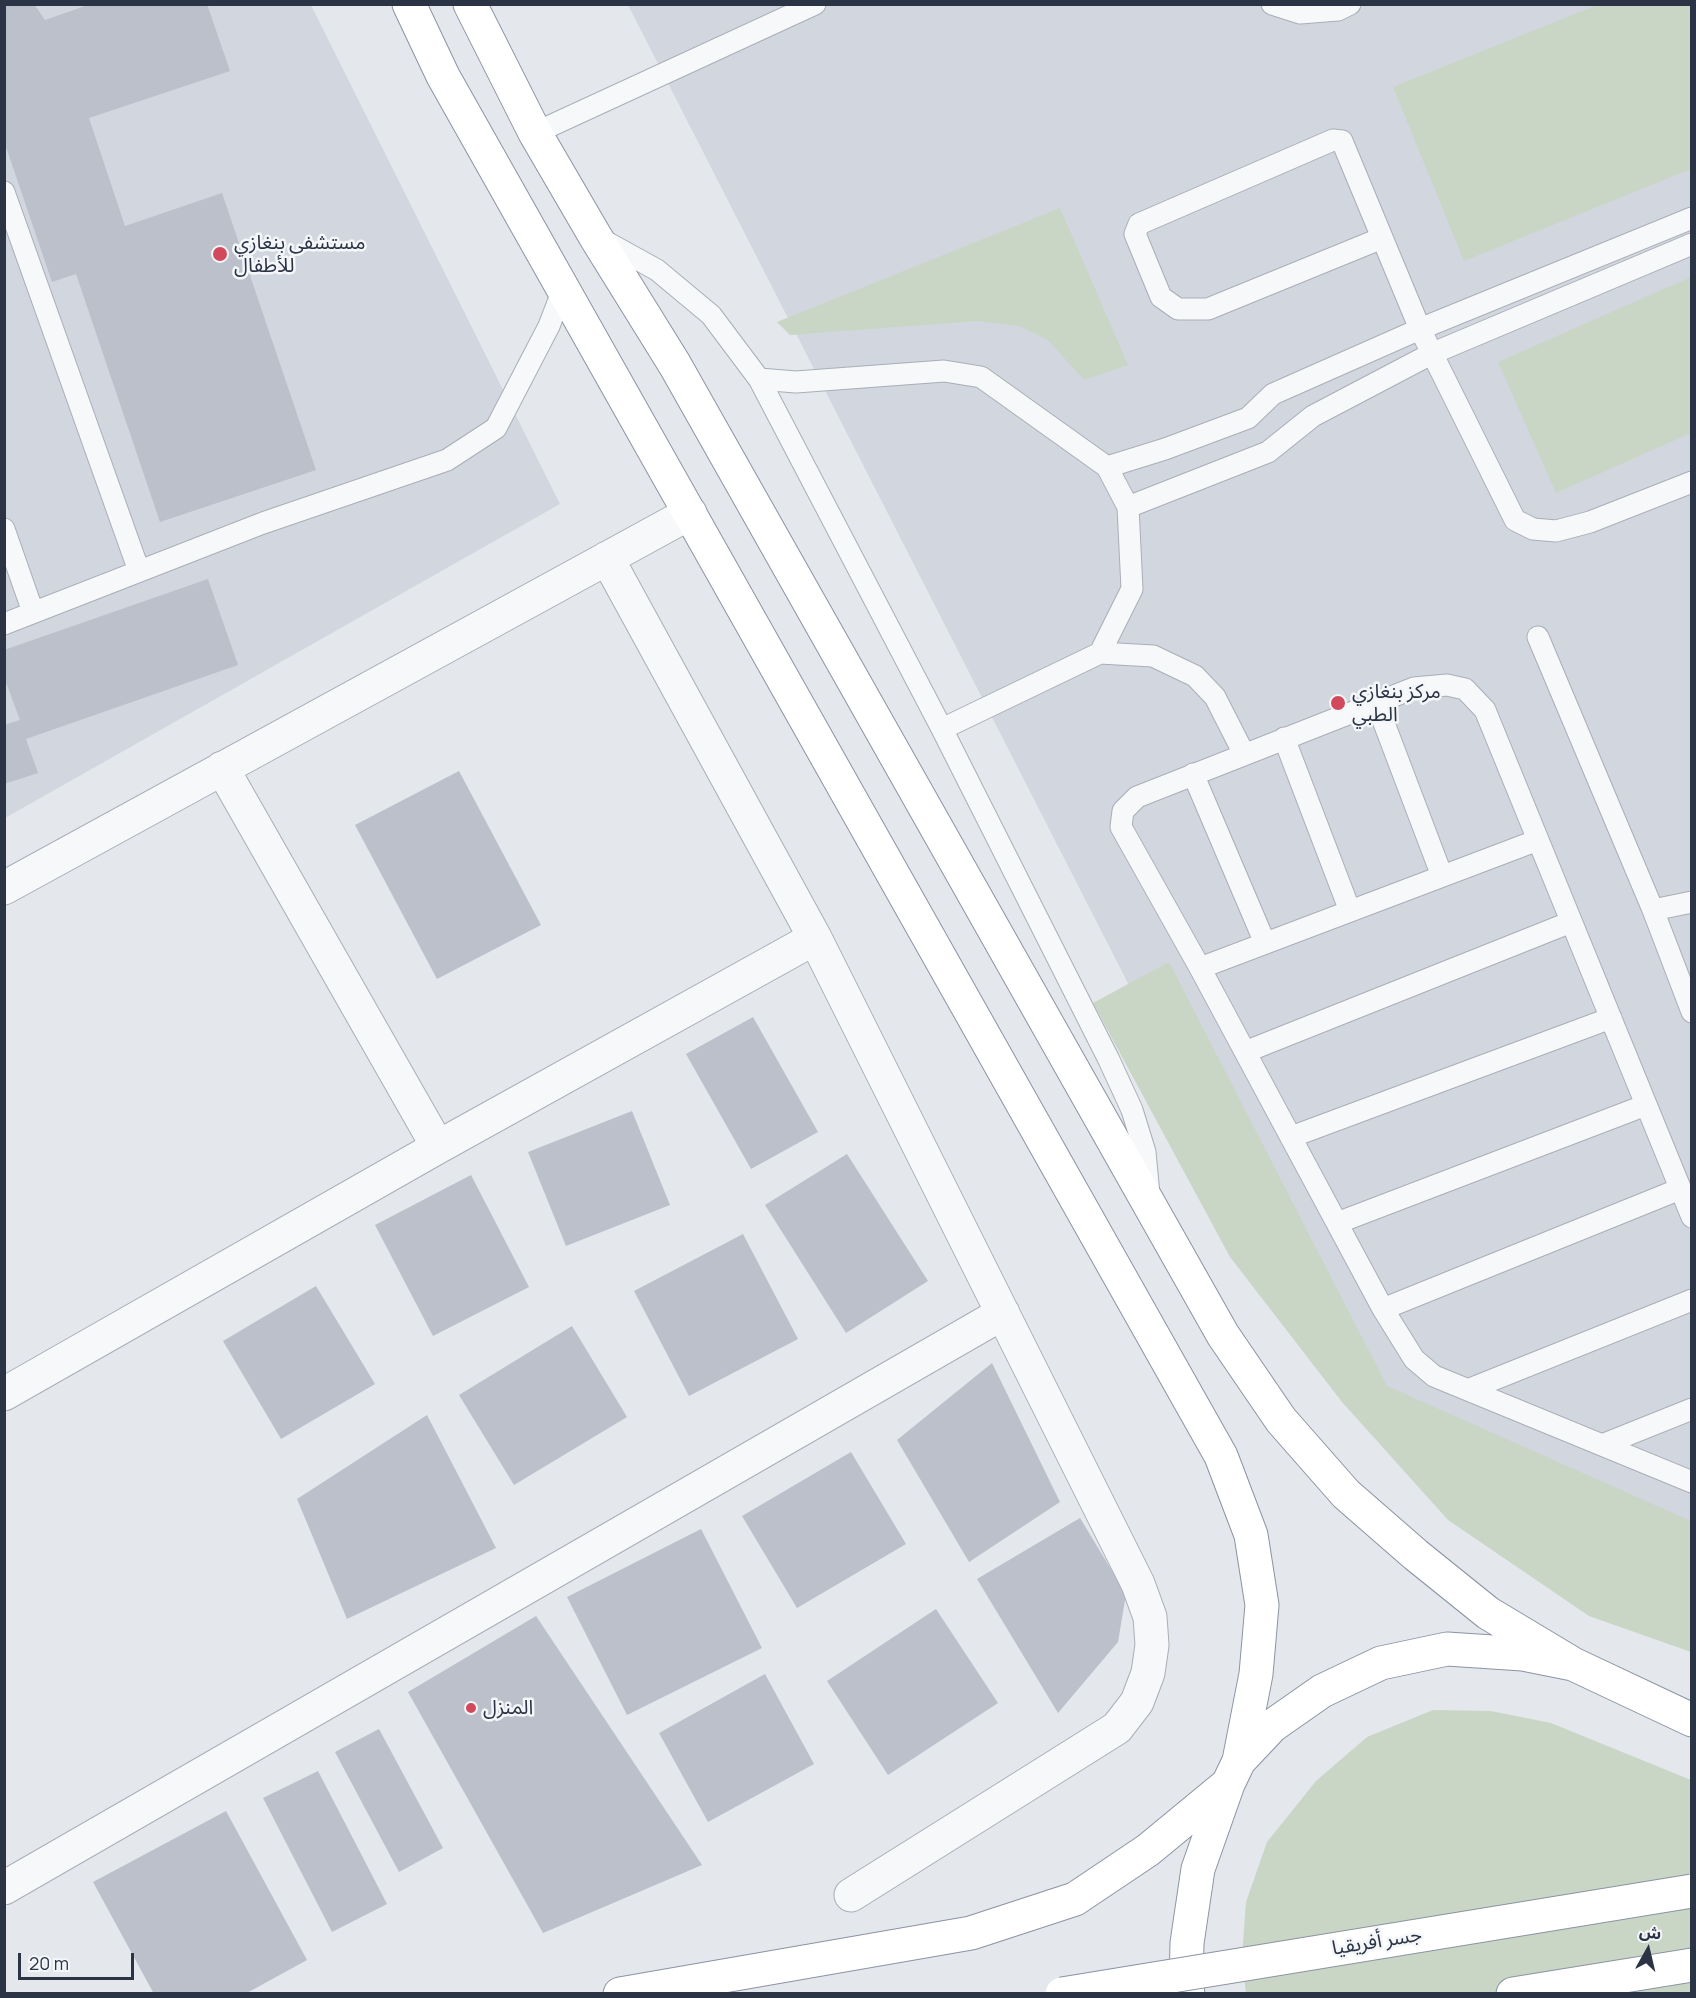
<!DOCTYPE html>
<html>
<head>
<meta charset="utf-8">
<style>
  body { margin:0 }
  #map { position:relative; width:1696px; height:1998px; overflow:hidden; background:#e4e7ec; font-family:Manrope,"Noto Sans Arabic",sans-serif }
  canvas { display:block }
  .frame { position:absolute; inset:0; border:6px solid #2b3445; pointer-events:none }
  .north { position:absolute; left:1618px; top:1920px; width:60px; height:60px; -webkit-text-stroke:4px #f4f6f9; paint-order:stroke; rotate:8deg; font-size:16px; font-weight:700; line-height:24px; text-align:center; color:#2b3445 }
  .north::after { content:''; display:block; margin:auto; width:21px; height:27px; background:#2b3445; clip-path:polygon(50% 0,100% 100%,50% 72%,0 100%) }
  .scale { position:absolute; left:18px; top:1953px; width:116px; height:27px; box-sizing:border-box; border:3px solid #2b3445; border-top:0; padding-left:8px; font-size:18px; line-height:21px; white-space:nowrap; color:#2b3445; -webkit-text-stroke:4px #f4f6f9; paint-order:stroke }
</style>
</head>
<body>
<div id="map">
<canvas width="1696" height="1998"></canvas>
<div class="frame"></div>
<div class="north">ش</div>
<div class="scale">20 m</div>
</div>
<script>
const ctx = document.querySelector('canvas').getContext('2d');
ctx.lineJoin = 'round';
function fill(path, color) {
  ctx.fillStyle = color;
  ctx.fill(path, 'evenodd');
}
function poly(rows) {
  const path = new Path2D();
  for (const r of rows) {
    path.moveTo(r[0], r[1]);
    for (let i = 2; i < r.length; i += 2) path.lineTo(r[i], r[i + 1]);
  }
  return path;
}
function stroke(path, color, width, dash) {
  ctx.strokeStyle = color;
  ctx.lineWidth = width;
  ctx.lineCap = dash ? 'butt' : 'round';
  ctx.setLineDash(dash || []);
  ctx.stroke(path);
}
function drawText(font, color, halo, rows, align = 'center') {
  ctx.font = font + ' Manrope,"Noto Sans Arabic",sans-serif';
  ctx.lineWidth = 5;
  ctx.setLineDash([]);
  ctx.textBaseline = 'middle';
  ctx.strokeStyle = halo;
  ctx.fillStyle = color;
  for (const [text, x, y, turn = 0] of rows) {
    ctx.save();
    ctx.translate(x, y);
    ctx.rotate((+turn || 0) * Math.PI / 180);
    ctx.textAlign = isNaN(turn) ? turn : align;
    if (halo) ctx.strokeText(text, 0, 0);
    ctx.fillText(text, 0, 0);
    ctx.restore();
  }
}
const built = poly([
  [5,5,311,5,560,504,5,818],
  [628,5,1691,5,1691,1582,1342,1402]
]);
const green = poly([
  [1597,5,1691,5,1691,169,1464,261,1393,87],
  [1060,208,1128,365,1084,380,1048,340,1019,326,977,321,790,335,777,322],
  [1691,277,1691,433,1556,493,1498,362],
  [1169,962,1387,1386,1691,1521,1691,1652,1589,1616,1448,1520,1342,1402,1230,1257,1093,1003],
  [1433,1710,1491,1711,1551,1723,1691,1780,1691,1993,1246,1994,1242,1957,1246,1902,1267,1842,1316,1781,1367,1737]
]);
const building = poly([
  [5,4,34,4,45,20,91,4,207,4,230,71,89,118,125,226,222,193,316,470,160,522,76,274,52,282,5,144],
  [208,579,238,665,26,739,38,773,4,784,4,725,20,720,4,677,4,650],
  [459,771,541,925,437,979,355,825],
  [753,1017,818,1132,751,1169,686,1054],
  [632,1111,670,1205,566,1246,528,1152],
  [847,1154,928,1281,846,1333,765,1205],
  [471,1175,529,1287,433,1336,375,1225],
  [743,1234,798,1339,689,1396,634,1291],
  [316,1286,375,1384,281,1439,223,1341],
  [572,1326,627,1417,514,1485,459,1395],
  [992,1363,1060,1502,969,1562,897,1440],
  [427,1415,496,1548,347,1619,297,1499],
  [851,1452,906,1544,797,1608,742,1516],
  [1080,1518,1126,1594,1118,1642,1058,1713,977,1579],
  [701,1529,762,1648,627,1715,567,1597],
  [936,1609,998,1703,888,1775,827,1681],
  [536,1616,702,1865,543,1933,408,1692],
  [765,1674,814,1764,708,1822,659,1733],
  [379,1729,443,1848,399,1872,335,1752],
  [318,1771,387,1904,332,1932,263,1798],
  [226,1811,307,1960,245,1994,154,1994,93,1882]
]);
const service = poly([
  [1272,4,1300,13,1338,10,1350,4],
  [535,133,815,4],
  [4,192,139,571],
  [599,238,657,270,711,315,759,379,942,729,1109,1060,1132,1110,1145,1152,1149,1194],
  [1382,238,1208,309,1178,309,1161,297,1135,234,1139,224,1333,140,1342,141,1420,329,1515,520,1533,529,1556,531,1590,522,1692,482],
  [759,379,796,382,944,371,981,377,1107,467,1128,507,1132,589,1100,653,942,729],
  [1107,467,1165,449,1248,418,1273,394,1420,329,1692,218],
  [1128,507,1268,452,1313,416,1431,354,1692,244],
  [4,529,33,612],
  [4,624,263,523,447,460,496,428,549,326,564,287],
  [1538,637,1653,910,1692,1012],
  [1100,653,1153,656,1195,676,1215,697,1244,754],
  [1376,702,1442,876],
  [1284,738,1350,911],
  [1193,774,1265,943],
  [1653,910,1692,902],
  [1200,968,1538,840],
  [1245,1052,1571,922],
  [1291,1137,1611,1018],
  [1692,1217,1485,710,1465,689,1447,685,1414,688,1137,797,1123,811,1121,827,1200,968,1383,1309,1414,1359,1434,1376,1692,1482],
  [1337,1223,1646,1105],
  [1383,1309,1680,1189],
  [1470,1389,1692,1300],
  [1602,1445,1692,1409]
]);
const minor = poly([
  [607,558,815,938,1138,1584,1150,1617,1152,1645,1148,1673,1137,1702,1117,1728,851,1895],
  [222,768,438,1147],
  [4,888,690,513],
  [4,1394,438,1147,815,938],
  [4,1888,1003,1313]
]);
const trunk = poly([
  [409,4,443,76,1221,1456,1251,1535,1262,1605,1256,1674,1239,1761],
  [470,4,535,133,595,236,675,365,1223,1335,1281,1420,1346,1494,1416,1555,1488,1613,1573,1664],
  [620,1994,971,1933,1075,1899,1148,1850,1228,1784],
  [1188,1994,1186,1984,1187,1943,1198,1869,1228,1784,1239,1761,1272,1726,1322,1691,1381,1663,1447,1649,1523,1654,1573,1664,1692,1720],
  [1513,1994,1692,1965]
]);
const trunkBridge = poly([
  [1062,1994,1692,1891]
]);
const markers = [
  [220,254,8,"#d1495b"],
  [1338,703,8,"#d1495b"],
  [471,1708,6,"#d1495b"]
];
const poiNames = [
  ["مستشفى بنغازي",234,243],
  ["للأطفال",234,266],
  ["مركز بنغازي",1352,692],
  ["الطبي",1352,715],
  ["المنزل",483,1708]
];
const streetNames = [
  ["جسر أفريقيا",1377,1942,-9]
];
fill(built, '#d2d6de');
fill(green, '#c9d6c5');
fill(building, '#bbc0ca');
stroke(service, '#a9aeb7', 23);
stroke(minor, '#a9aeb7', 35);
stroke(trunk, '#8b94a3', 35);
stroke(service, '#f7f8fa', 21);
stroke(minor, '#f7f8fa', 33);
stroke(trunk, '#fff', 33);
stroke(trunkBridge, '#8b94a3', 35, []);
stroke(trunkBridge, '#fff', 33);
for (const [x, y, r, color] of markers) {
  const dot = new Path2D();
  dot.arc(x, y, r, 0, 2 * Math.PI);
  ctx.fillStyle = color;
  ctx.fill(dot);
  stroke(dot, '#f4f6f9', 2);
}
drawText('20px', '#2b3445', '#f4f6f9', poiNames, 'left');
drawText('20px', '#2b3445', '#f4f6f9', streetNames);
</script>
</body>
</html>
